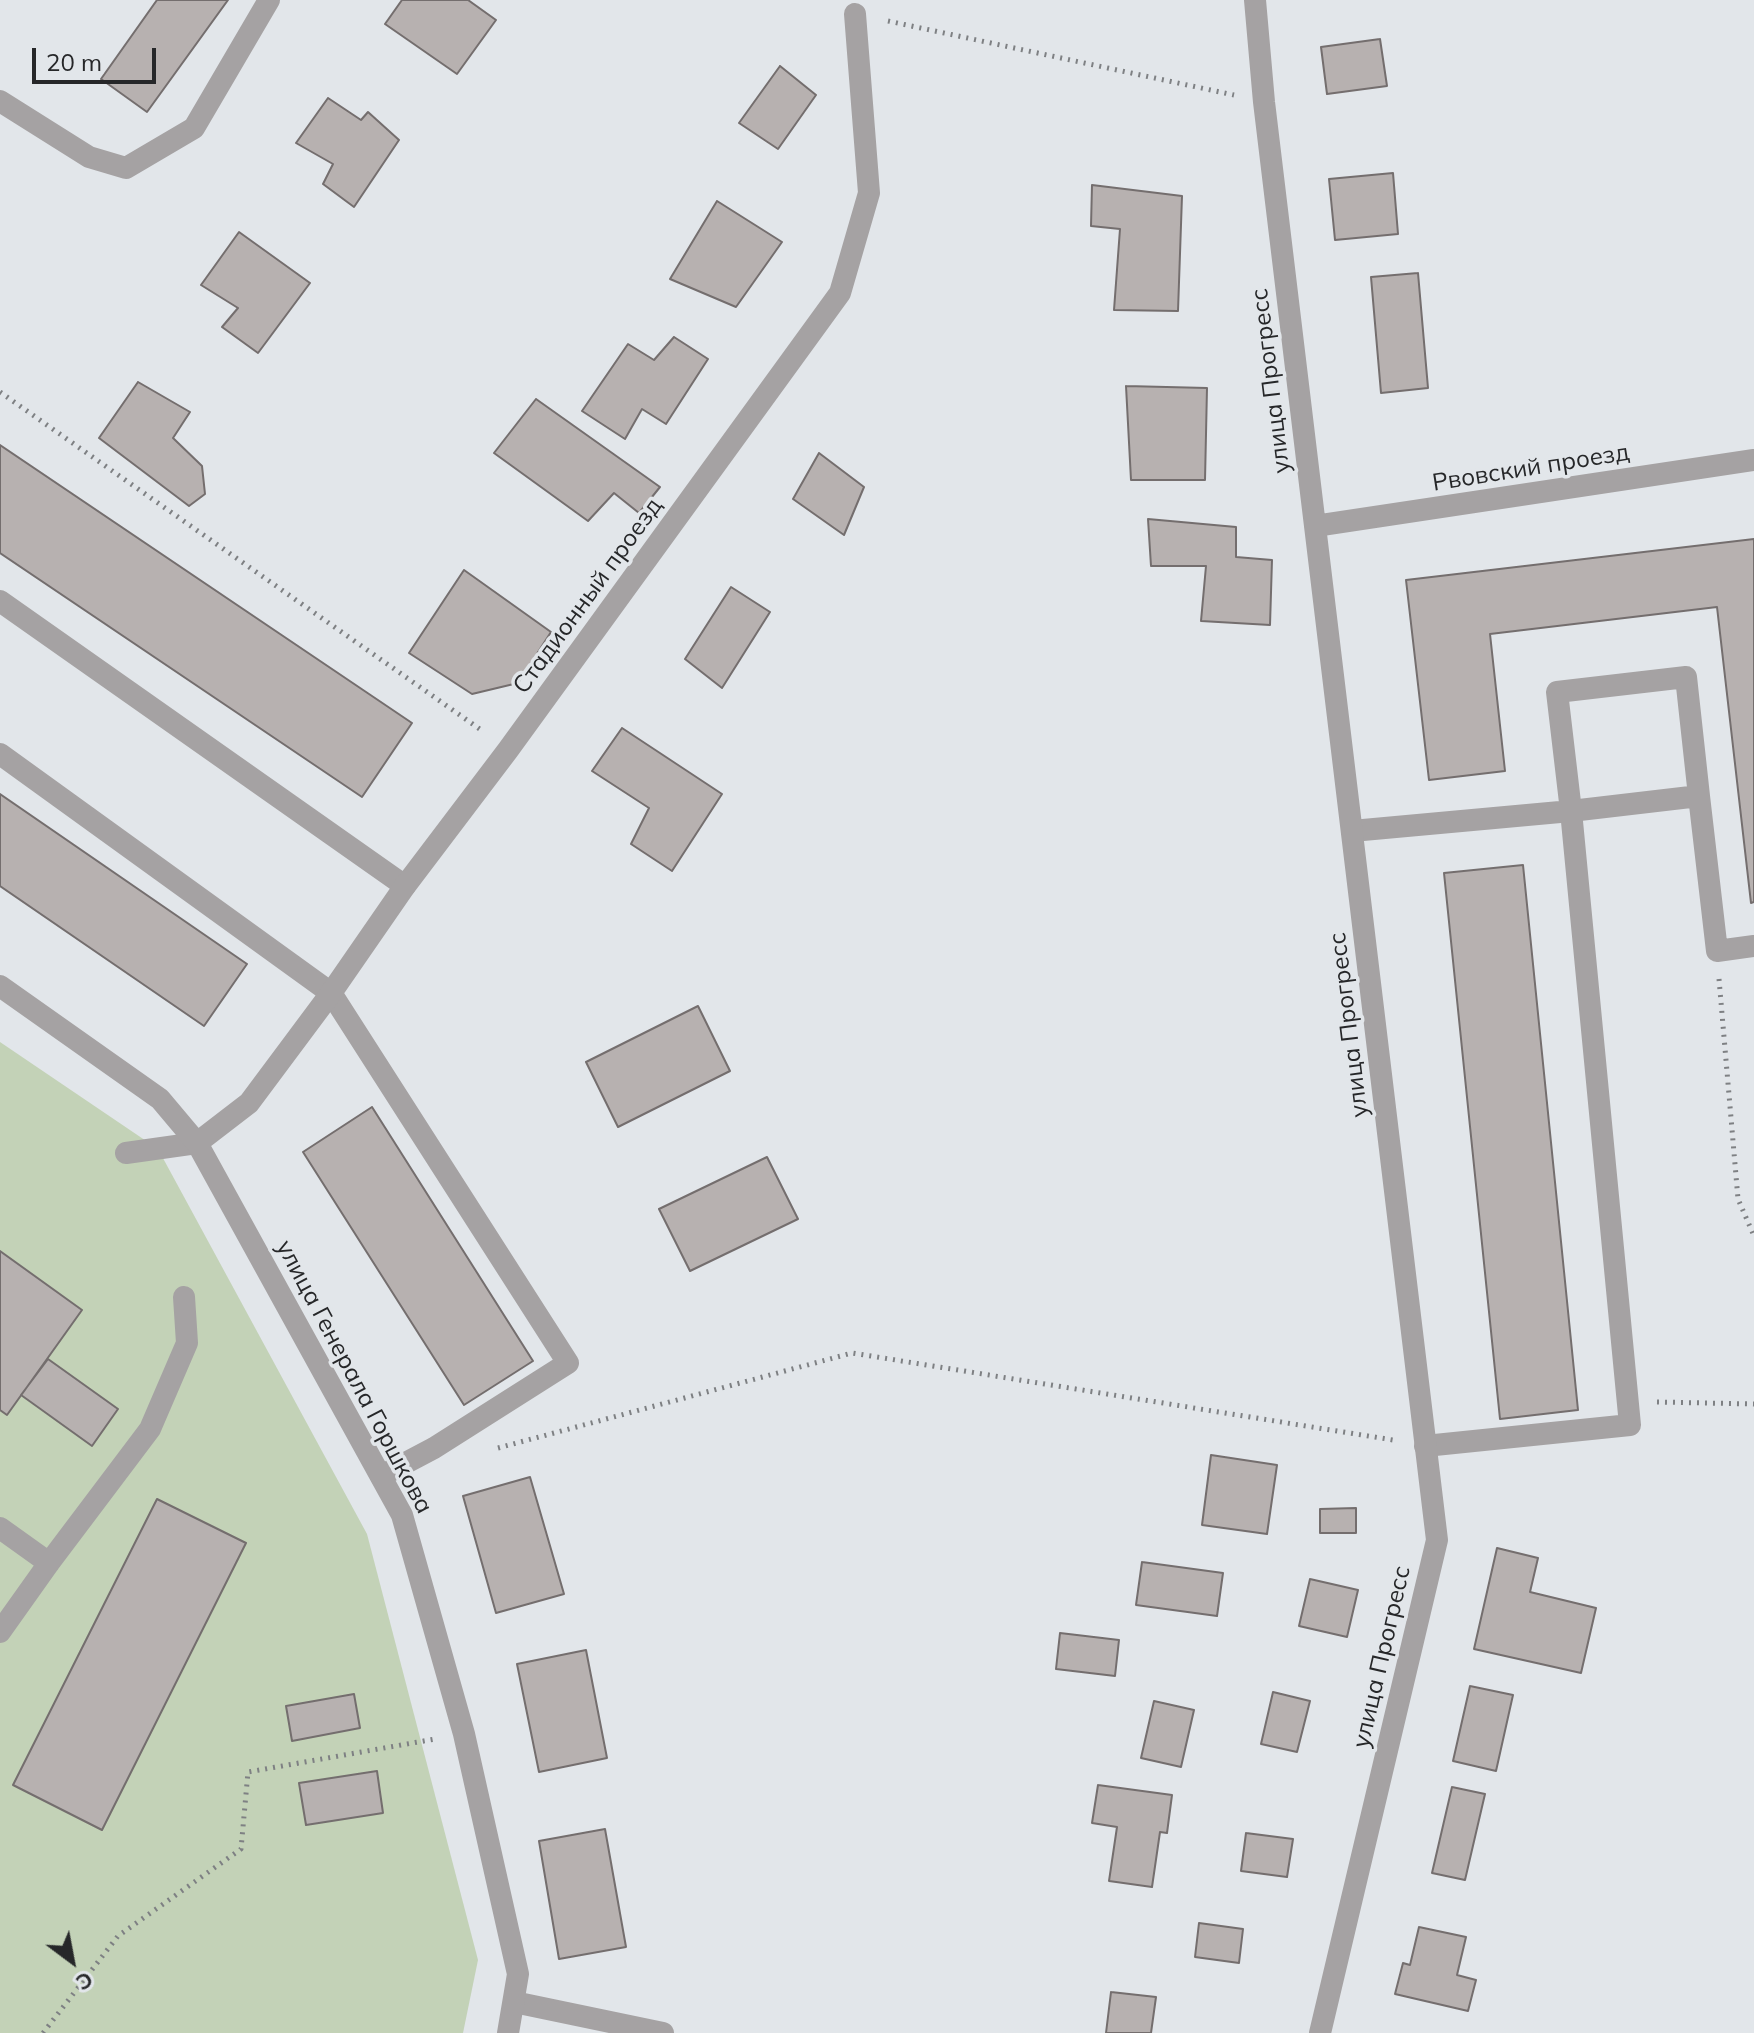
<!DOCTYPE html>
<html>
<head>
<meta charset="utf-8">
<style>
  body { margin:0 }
  #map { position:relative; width:1754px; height:2033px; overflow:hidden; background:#e2e6ea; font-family:Mulish,sans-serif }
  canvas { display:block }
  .north { position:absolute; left:32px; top:1921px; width:80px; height:80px; -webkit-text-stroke:6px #e2e6ea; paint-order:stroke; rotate:148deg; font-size:22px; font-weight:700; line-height:32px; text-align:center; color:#262729 }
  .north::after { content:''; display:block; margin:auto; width:28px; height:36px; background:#262729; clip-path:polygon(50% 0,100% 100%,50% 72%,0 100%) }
  .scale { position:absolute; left:32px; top:48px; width:124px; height:36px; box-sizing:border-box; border:4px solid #262729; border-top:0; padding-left:10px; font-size:24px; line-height:28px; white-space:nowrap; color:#262729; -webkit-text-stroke:6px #e2e6ea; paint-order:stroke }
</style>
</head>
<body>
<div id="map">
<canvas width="1754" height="2033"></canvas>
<div class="north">С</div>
<div class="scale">20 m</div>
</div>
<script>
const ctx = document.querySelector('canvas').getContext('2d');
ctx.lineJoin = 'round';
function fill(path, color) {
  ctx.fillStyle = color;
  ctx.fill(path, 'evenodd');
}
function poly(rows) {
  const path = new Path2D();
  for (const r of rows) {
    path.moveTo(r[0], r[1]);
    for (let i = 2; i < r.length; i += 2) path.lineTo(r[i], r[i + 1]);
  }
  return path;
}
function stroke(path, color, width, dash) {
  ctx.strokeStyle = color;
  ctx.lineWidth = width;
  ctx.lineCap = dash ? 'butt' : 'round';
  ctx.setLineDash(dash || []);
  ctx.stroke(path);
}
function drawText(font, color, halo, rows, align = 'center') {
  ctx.font = font + ' Mulish,sans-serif';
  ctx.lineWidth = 7;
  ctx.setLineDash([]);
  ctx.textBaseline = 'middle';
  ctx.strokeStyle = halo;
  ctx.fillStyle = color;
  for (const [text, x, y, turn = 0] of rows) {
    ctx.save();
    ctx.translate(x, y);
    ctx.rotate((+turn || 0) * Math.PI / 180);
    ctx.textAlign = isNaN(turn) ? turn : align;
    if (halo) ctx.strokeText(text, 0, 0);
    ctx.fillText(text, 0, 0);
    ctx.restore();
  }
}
const green = poly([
  [0,1042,158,1149,367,1534,478,1960,463,2033,0,2033]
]);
const building = poly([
  [157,0,228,0,147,112,101,79,157,0],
  [402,0,468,0,496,20,457,74,385,24,402,0],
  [1380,39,1387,86,1327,94,1321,47,1380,39],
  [780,66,816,95,778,149,739,123,780,66],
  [328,98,361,120,368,112,399,140,354,207,323,184,333,164,296,143,328,98],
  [1393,173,1398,234,1335,240,1329,179,1393,173],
  [1092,185,1182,196,1178,311,1114,310,1120,229,1091,226,1092,185],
  [717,201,782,242,736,307,670,279,717,201],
  [239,232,310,283,258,353,222,327,238,308,201,285,239,232],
  [1418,273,1428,388,1381,393,1371,277,1418,273],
  [674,337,708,359,666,424,642,409,625,439,582,411,628,344,654,360,674,337],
  [138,382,190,412,173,438,202,466,205,494,189,506,99,438,138,382],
  [1126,386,1207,388,1205,480,1131,480,1126,386],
  [536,399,660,487,639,513,614,493,588,521,494,453,536,399],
  [0,445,412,723,362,797,0,553,0,445],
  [819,453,864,487,844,535,793,499,819,453],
  [1148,519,1236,527,1236,557,1272,560,1270,625,1201,621,1206,566,1151,566,1148,519],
  [1754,539,1754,902,1751,903,1717,607,1490,634,1505,771,1429,780,1406,580,1754,539],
  [464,570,551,632,518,683,472,694,409,653,464,570],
  [731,587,770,612,722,688,685,659,731,587],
  [622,728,722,794,672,871,631,844,649,808,592,771,622,728],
  [0,794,247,964,204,1026,0,886,0,794],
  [1523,865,1578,1410,1500,1419,1444,873,1523,865],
  [698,1006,730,1071,618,1127,586,1062,698,1006],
  [372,1107,533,1361,464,1405,303,1152,372,1107],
  [767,1157,798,1219,690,1271,659,1209,767,1157],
  [0,1251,82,1310,7,1415,0,1410,0,1251],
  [48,1359,118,1409,92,1446,21,1395,48,1359],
  [1211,1455,1277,1465,1267,1534,1202,1525,1211,1455],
  [530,1477,564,1594,496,1613,463,1496,530,1477],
  [157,1499,246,1543,102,1830,13,1785,157,1499],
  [1356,1508,1356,1533,1320,1533,1320,1509,1356,1508],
  [1497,1548,1538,1558,1530,1592,1596,1608,1581,1673,1474,1649,1497,1548],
  [1142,1562,1223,1573,1217,1616,1136,1605,1142,1562],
  [1310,1579,1358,1590,1347,1637,1299,1626,1310,1579],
  [1060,1633,1119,1640,1115,1676,1056,1669,1060,1633],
  [586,1650,607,1758,539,1772,517,1664,586,1650],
  [1470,1686,1513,1695,1496,1771,1453,1761,1470,1686],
  [1273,1692,1310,1701,1297,1752,1261,1744,1273,1692],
  [354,1694,360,1728,292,1741,286,1706,354,1694],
  [1154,1701,1194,1710,1181,1767,1141,1758,1154,1701],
  [377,1771,383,1813,306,1825,299,1783,377,1771],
  [1098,1785,1172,1795,1167,1833,1160,1832,1152,1887,1109,1881,1117,1827,1092,1823,1098,1785],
  [1452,1787,1485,1794,1465,1880,1432,1873,1452,1787],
  [605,1829,626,1947,559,1959,539,1841,605,1829],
  [1246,1833,1293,1839,1287,1877,1241,1871,1246,1833],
  [1199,1923,1243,1929,1239,1963,1195,1957,1199,1923],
  [1419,1927,1466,1937,1457,1975,1476,1980,1468,2011,1395,1994,1403,1963,1410,1965,1419,1927],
  [1111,1992,1156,1997,1151,2033,1106,2033,1111,1992]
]);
const path = poly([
  [888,21,1234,95],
  [0,392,484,732],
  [1719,979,1738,1199,1754,1236],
  [1657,1402,1754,1404],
  [498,1448,852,1353,1393,1440],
  [43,2033,118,1936,241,1849,248,1772,435,1739]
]);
const service = poly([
  [0,601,405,886],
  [0,754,331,993,568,1363,434,1448,381,1476],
  [1699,796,1717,951,1754,946],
  [1352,831,1571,811,1699,796,1686,677,1557,692,1571,811,1630,1425,1425,1446],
  [126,1153,197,1143],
  [0,1528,49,1563],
  [0,1632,49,1563,150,1429,187,1343,184,1297],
  [514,2002,663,2033]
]);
const minor = poly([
  [1255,0,1264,102,1437,1540,1320,2033],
  [0,101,89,157,126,168,194,128,269,0],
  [1315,526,1754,460],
  [0,986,160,1099,197,1143,402,1515,464,1734,518,1974,508,2033],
  [197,1143,249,1103,331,993,405,886,508,750,840,293,869,193,855,14]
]);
const streetNames = [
  ["улица Прогресс",1271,381,-97],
  ["Рвовский проезд",1531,468,-9],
  ["Стадионный проезд",588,596,-54],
  ["улица Прогресс",1349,1025,-97],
  ["улица Генерала Горшкова",354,1377,62],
  ["улица Прогресс",1382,1657,-77]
];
fill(green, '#c3d2b7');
fill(building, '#b7b1b0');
stroke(building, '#746e6e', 2);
stroke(path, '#7e8083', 5, [2, 6]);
stroke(service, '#a5a2a3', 22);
stroke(minor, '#a5a2a3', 22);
drawText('24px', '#262729', '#e2e6ea', streetNames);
</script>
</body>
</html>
